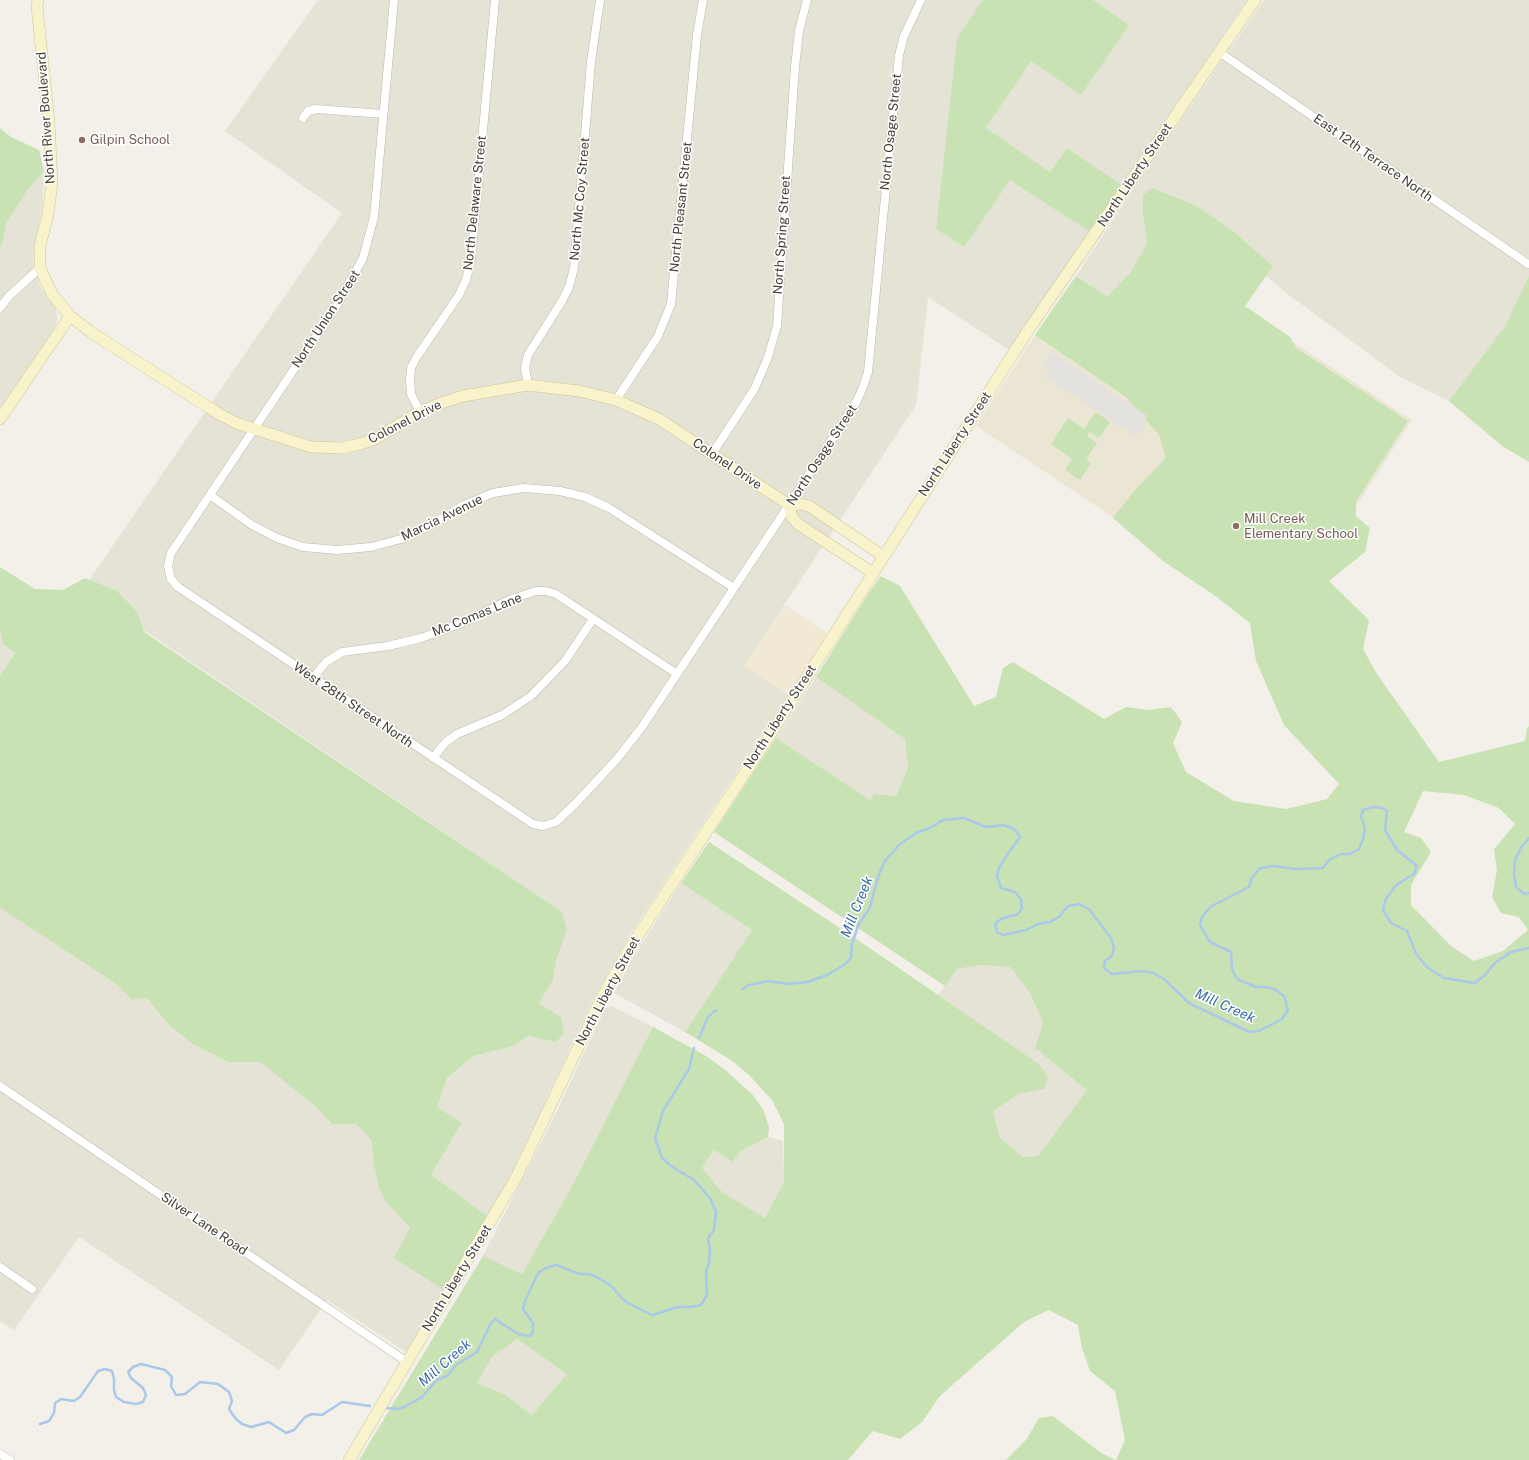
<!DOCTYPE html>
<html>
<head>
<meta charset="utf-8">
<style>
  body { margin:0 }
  canvas { display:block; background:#f2f0e8 }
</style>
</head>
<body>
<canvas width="1529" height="1460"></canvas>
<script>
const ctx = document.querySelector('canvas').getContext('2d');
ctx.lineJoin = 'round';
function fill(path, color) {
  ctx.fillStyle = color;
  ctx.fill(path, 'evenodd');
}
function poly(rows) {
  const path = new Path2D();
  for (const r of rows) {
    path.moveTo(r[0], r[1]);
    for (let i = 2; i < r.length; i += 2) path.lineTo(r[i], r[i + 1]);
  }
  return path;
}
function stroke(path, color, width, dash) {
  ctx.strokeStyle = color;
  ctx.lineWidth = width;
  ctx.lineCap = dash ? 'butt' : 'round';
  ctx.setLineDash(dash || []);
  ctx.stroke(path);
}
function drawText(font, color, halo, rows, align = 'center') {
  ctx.font = font + ' "Public Sans",sans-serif';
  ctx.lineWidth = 3;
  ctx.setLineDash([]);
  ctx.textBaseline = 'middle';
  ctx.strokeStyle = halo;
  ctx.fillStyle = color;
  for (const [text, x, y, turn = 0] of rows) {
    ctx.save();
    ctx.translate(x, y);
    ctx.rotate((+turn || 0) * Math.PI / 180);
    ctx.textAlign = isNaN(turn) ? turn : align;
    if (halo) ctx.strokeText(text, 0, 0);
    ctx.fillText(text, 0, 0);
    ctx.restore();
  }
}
const residential = poly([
  [318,0,983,0,957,38,936,229,964,247,1010,179,1090,232,1009,350,928,297,916,405,744,666,788,695,629,936,590,1006,512,1173,487,1216,431,1175,462,1124,437,1107,447,1078,473,1056,513,1046,528,1036,556,1042,561,1017,539,1003,553,980,556,960,567,930,562,912,83,589,342,213,225,131],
  [1093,0,1247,0,1122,185,1067,148,1050,172,986,128,1031,61,1081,94,1129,25],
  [1264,0,1529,0,1529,276,1505,326,1449,401,1400,377,1289,295,1266,276,1273,266,1232,230,1195,205,1143,215,1147,243,1131,272,1107,297,1076,276,1134,188],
  [44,171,43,202,33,262,40,286,56,309,57,320,53,331,0,408,0,247,2,245,6,223,27,191],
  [0,629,3,644,15,653,0,676],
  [816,677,905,739,908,768,896,796,874,794,870,800,776,738],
  [681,883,752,930,685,1032,614,993,635,954],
  [0,908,115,983,132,1000,147,998,168,1024,228,1062,260,1062,314,1105,332,1124,356,1124,372,1141,373,1160,388,1204,410,1228,444,1290,406,1352,327,1300,279,1370,79,1237,14,1330,0,1321],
  [981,965,1010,967,1030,993,1043,1023,1035,1048,1087,1090,1038,1156,1023,1157,1000,1138,993,1111,1019,1094,1044,1089,1039,1064,938,995,957,969],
  [611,1006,653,1027,570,1190,522,1274,483,1256,557,1111,605,1008],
  [768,1137,783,1141,784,1182,765,1218,722,1192,702,1168,714,1150,732,1162,741,1151],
  [517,1339,567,1374,532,1415,504,1394,477,1383,492,1357]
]);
const commercial = poly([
  [785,605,828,634,788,695,744,666]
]);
const education = poly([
  [1207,286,1412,420,1278,627,976,426,1035,335,1134,401]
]);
const green = poly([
  [983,0,1093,0,1129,25,1081,95,1031,61,986,128,1050,172,1067,148,1122,185,1090,232,1010,180,964,247,936,229,957,38],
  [0,128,11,137,39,150,44,171,27,191,6,223,2,245,0,247],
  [1152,188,1195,205,1232,230,1273,266,1245,306,1290,337,1296,348,1408,421,1356,501,1356,516,1370,528,1365,552,1329,581,1369,620,1363,649,1377,674,1439,762,1525,741,1527,728,1529,726,1529,1460,1116,1460,1125,1440,1115,1391,1090,1371,1082,1348,1078,1325,1049,1310,1024,1322,940,1396,922,1422,900,1439,873,1431,848,1460,359,1460,483,1256,522,1274,570,1190,653,1027,706,1056,724,1069,753,1095,764,1111,769,1127,768,1137,741,1151,732,1162,714,1150,702,1168,722,1192,765,1218,784,1182,784,1124,772,1100,749,1075,731,1060,685,1032,752,930,681,883,709,842,846,932,1039,1064,1048,1077,1044,1089,1019,1094,993,1111,1000,1138,1023,1157,1038,1156,1087,1090,1035,1048,1043,1023,1030,993,1010,967,981,965,957,969,945,986,714,832,776,738,870,800,874,794,896,796,908,768,905,739,816,677,868,594,881,576,900,586,974,706,996,697,1003,668,1013,662,1104,719,1126,707,1149,710,1171,707,1182,722,1173,743,1186,772,1234,801,1286,809,1327,799,1339,784,1284,725,1256,661,1250,623,1214,595,1163,561,1113,518,1135,490,1166,458,1159,435,1126,397,1035,335,1076,276,1107,297,1131,272,1147,243,1143,215,1143,195],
  [1423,791,1464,795,1499,808,1515,824,1494,849,1497,870,1492,897,1501,913,1519,917,1528,930,1503,951,1474,961,1452,947,1411,905,1411,885,1431,852,1421,838,1404,832],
  [517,1339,567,1374,532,1415,504,1394,477,1383,492,1357],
  [1529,276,1529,462,1502,446,1449,401,1505,326],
  [1096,412,1110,422,1099,438,1090,432,1087,436,1097,443,1086,459,1091,463,1080,480,1065,470,1072,459,1051,444,1068,418,1084,429],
  [0,567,35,589,63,590,85,578,117,591,137,612,144,632,562,912,567,930,556,960,553,980,539,1003,561,1017,564,1033,556,1042,528,1036,513,1046,473,1056,447,1078,437,1107,462,1123,431,1175,487,1216,444,1290,394,1258,410,1228,388,1204,379,1189,373,1160,372,1141,356,1124,332,1124,314,1105,260,1062,228,1062,193,1044,168,1024,147,998,132,1000,115,983,0,908,0,676,15,653,3,644,0,629],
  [1053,1416,1101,1453,1115,1460,1006,1460,1026,1440,1039,1418]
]);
const parking = poly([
  [1052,352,1147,416,1143,422,1146,424,1140,433,1137,431,1134,436,1046,377,1050,370,1043,366]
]);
const stream = poly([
  [1529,838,1522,846,1515,860,1514,874,1516,887,1524,894,1529,893],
  [743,989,749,985,768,981,788,984,807,982,827,975,844,965,851,958,852,944,858,926,870,907,879,874,885,861,899,845,916,833,930,828,943,820,964,818,986,827,1004,825,1014,829,1020,837,1007,855,999,868,997,876,1001,888,1015,892,1021,899,1022,908,1018,914,1001,919,995,924,997,932,1003,935,1026,930,1038,924,1050,922,1059,917,1068,906,1079,904,1089,909,1111,938,1114,948,1112,956,1105,961,1104,968,1112,974,1141,971,1153,973,1164,979,1189,1003,1249,1032,1259,1031,1282,1019,1288,1010,1284,996,1276,990,1266,987,1256,987,1237,979,1232,969,1231,952,1210,942,1200,925,1202,917,1210,907,1249,887,1252,878,1260,868,1274,866,1295,869,1323,868,1329,860,1341,854,1350,854,1359,849,1363,839,1365,829,1361,816,1363,810,1373,807,1382,808,1387,811,1385,830,1397,850,1417,866,1414,874,1396,885,1386,899,1383,910,1391,923,1407,931,1416,954,1428,968,1444,978,1475,983,1485,975,1495,963,1511,952,1529,948],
  [699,1038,708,1017,716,1010],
  [386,1408,399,1409,406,1406,422,1397,437,1380,447,1376,456,1365,477,1352,491,1323,495,1319,518,1334,530,1336,533,1332,533,1323,523,1309,525,1301,538,1273,546,1268,556,1265,580,1274,589,1274,597,1277,610,1285,626,1302,652,1315,678,1307,691,1307,701,1305,707,1295,706,1271,709,1263,710,1250,708,1238,714,1230,716,1212,710,1198,694,1180,671,1166,662,1158,655,1138,663,1111,689,1069,694,1048],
  [40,1424,49,1421,54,1413,55,1403,61,1399,74,1401,80,1397,98,1371,105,1369,112,1371,114,1379,114,1390,116,1397,124,1402,136,1404,143,1402,146,1395,143,1388,131,1378,128,1372,133,1367,141,1364,165,1370,172,1377,171,1386,176,1395,185,1394,200,1382,218,1384,229,1392,232,1401,229,1409,235,1418,242,1424,251,1427,269,1422,286,1433,294,1430,305,1417,312,1414,322,1415,342,1402,370,1406]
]);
const street = poly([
  [394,0,374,217,363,258,337,305,171,553,168,566,171,579,178,587,533,824,543,826,556,822,575,804,617,759,642,727,789,505,857,401,863,387,868,372,899,55,904,36,921,0],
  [1219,52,1528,264],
  [303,118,308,111,316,109,383,114],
  [0,308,9,296,40,268],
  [528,385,525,368,528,355,562,301,569,287,574,268,591,62,600,0],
  [616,400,658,336,671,304,697,35,703,0],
  [420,412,411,394,410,379,411,368,416,358,459,295,466,280,471,260,495,0],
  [712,454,755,388,768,357,777,326,795,67,799,31,807,0],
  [210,495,252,525,277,538,303,547,337,550,371,547,401,539,429,526,464,505,493,493,524,488,560,491,585,497,609,508,734,588],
  [313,678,326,662,342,652,388,646,421,638,462,623,509,600,536,591,546,591,556,594,677,674],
  [433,758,445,743,457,734,502,715,531,696,565,661,593,619],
  [0,1086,407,1362],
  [0,1267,32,1289],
  [0,1454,10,1460]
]);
const secondary = poly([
  [38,0,37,7,49,122,52,184,48,214,40,246,40,268,52,294,70,316,92,333,219,414,236,423,311,447,341,448,360,444,375,439,420,412,441,403,463,396,528,385,579,391,616,400,659,419,789,505,792,517,798,524,873,573],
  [0,419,70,316],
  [789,505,800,504,809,506,883,556],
  [349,1460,516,1178,603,995,631,946,770,735,1029,329,1255,0]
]);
const markers = [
  [82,140,4,"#8d6e63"],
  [1236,526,4,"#8d6e63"]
];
const streetNames = [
  ["North River Boulevard",46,118,-94],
  ["North Osage Street",891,132,-84],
  ["East 12th Terrace North",1373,158,35],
  ["North Liberty Street",1135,175,-56],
  ["North Mc Coy Street",580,199,-85],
  ["North Delaware Street",475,203,-84],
  ["North Pleasant Street",681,207,-84],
  ["North Spring Street",782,235,-86],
  ["North Union Street",326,319,-57],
  ["Colonel Drive",405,422,-27],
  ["North Liberty Street",955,444,-57],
  ["North Osage Street",822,455,-57],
  ["Colonel Drive",727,464,34],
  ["Marcia Avenue",442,518,-26],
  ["Mc Comas Lane",477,615,-22],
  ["West 28th Street North",353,705,34],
  ["North Liberty Street",780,717,-57],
  ["North Liberty Street",608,991,-62],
  ["Silver Lane Road",204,1224,34],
  ["North Liberty Street",457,1278,-59]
];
const educationNames = [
  ["Gilpin School",90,140],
  ["Mill Creek",1244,519],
  ["Elementary School",1244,534]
];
const waterNames = [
  ["Mill Creek",857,907,-68],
  ["Mill Creek",1225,1006,24],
  ["Mill Creek",445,1363,-41]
];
fill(residential, '#e5e2d6');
fill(commercial, '#f2e9d5');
fill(education, '#eae6d3');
fill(green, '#c8e2b4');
fill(parking, '#e4e2df');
stroke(stream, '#aac8e9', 2.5);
stroke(street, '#bdb9ab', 9);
stroke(secondary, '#cdc69b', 12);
stroke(street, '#fff', 8);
stroke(secondary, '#f9f3cb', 11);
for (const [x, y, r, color] of markers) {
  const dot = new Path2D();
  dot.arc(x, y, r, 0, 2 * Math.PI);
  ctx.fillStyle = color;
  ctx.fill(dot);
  stroke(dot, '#fff', 1.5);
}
drawText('13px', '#454137', '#fff', streetNames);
drawText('13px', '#785e54', '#fff', educationNames, 'left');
drawText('italic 14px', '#3b6ca6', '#fff', waterNames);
</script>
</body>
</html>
